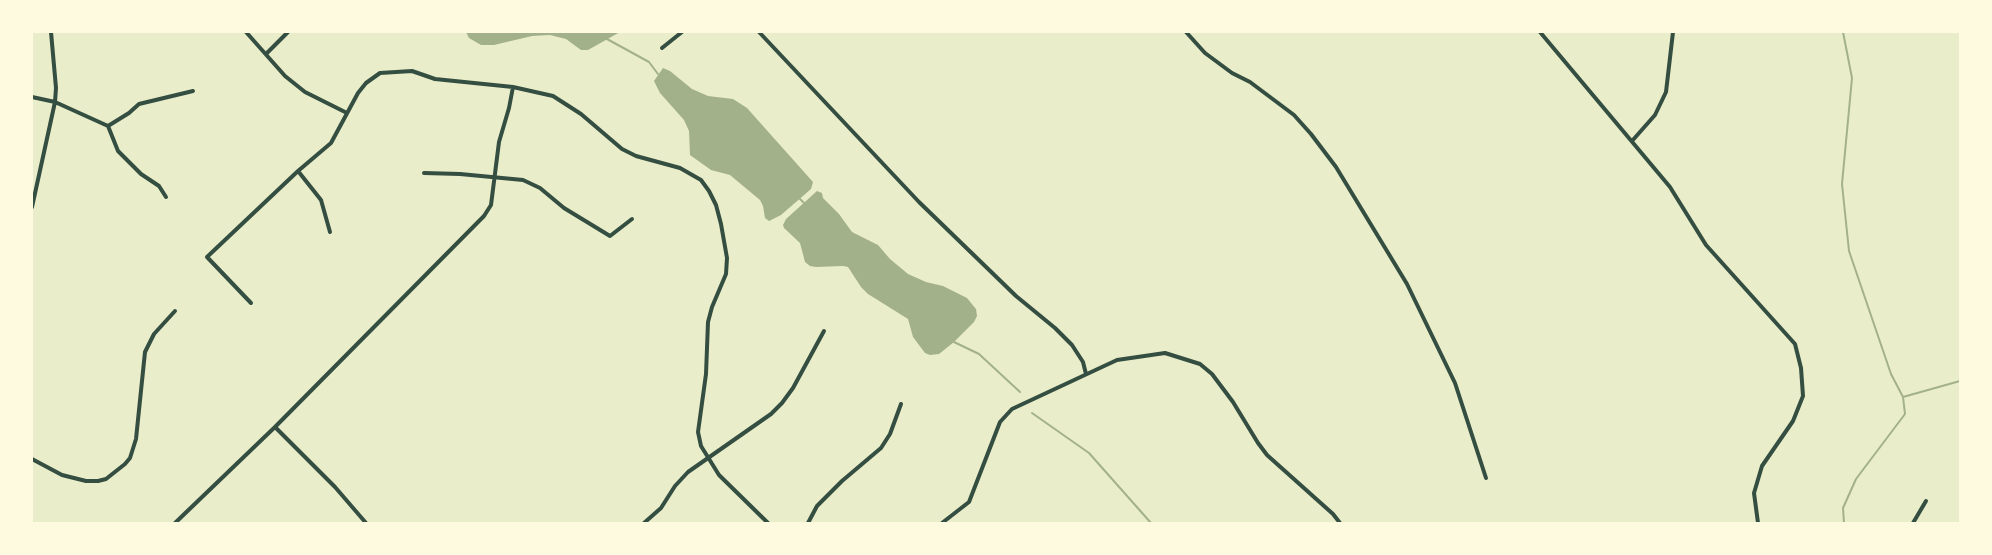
<!DOCTYPE html>
<html>
<head>
<meta charset="utf-8">
<style>
  body { margin:0 }
  #map { position:relative; width:1992px; height:555px; overflow:hidden; background:#e9edc9; font-family:"Zilla Slab",serif }
  canvas { display:block }
  .frame { position:absolute; inset:0; border:33px solid #fefae0; pointer-events:none }
</style>
</head>
<body>
<div id="map">
<canvas width="1992" height="555"></canvas>
<div class="frame"></div>
</div>
<script>
const ctx = document.querySelector('canvas').getContext('2d');
ctx.lineJoin = 'round';
function fill(path, color) {
  ctx.fillStyle = color;
  ctx.fill(path, 'evenodd');
}
function poly(rows) {
  const path = new Path2D();
  for (const r of rows) {
    path.moveTo(r[0], r[1]);
    for (let i = 2; i < r.length; i += 2) path.lineTo(r[i], r[i + 1]);
  }
  return path;
}
function stroke(path, color, width, dash) {
  ctx.strokeStyle = color;
  ctx.lineWidth = width;
  ctx.lineCap = dash ? 'butt' : 'round';
  ctx.setLineDash(dash || []);
  ctx.stroke(path);
}
const water = poly([
  [466,32,620,32,588,50,581,50,566,39,550,35,532,36,494,45,481,45,469,38],
  [663,68,670,71,692,89,708,96,733,99,747,108,813,182,811,189,781,215,769,221,765,218,763,206,760,200,730,175,711,170,690,155,689,131,684,120,660,93,654,81],
  [817,191,822,193,823,198,839,214,852,232,878,245,890,259,908,274,926,282,943,286,967,298,976,309,977,316,974,322,954,342,939,354,930,355,925,353,913,337,908,319,868,294,861,287,848,267,843,266,816,267,810,266,805,262,800,243,784,228,783,225,786,219]
]);
const stream = poly([
  [1843,32,1852,78,1842,184,1849,251,1891,374,1903,397,1905,414,1856,479,1843,508,1844,523],
  [607,39,649,62,658,74],
  [800,199,804,203],
  [954,342,979,354,1020,392],
  [1903,397,1960,381],
  [1032,413,1089,453,1151,523]
]);
const minor = poly([
  [246,32,285,76,305,92,347,113],
  [759,32,919,202,1016,296,1055,328,1072,345,1083,362,1086,374],
  [1186,32,1205,53,1232,73,1250,82,1294,115,1311,134,1336,167,1407,284,1455,383,1486,478],
  [1540,32,1670,187,1706,245,1795,344,1801,368,1803,396,1793,421,1762,466,1754,493,1758,523],
  [662,48,682,32],
  [266,54,288,32],
  [32,97,55,102,108,126,129,113,139,104,193,91],
  [108,126,118,151,141,174,159,186,166,197],
  [1632,141,1655,115,1666,92,1673,32],
  [298,171,321,200,330,232],
  [424,173,460,174,523,180,540,188,564,208,610,236,632,219],
  [32,207,55,102,56,88,51,32],
  [251,303,207,257,298,171,331,143,358,93,366,83,380,73,412,71,435,79,513,87,553,96,581,114,622,149,636,156,680,168,701,180,709,191,716,205,721,224,727,258,726,274,712,307,708,322,706,374,698,432,701,446,719,475,768,523],
  [275,427,335,487,366,523],
  [32,459,62,475,86,481,98,481,106,479,125,464,130,458,136,439,145,352,154,334,175,311],
  [175,523,275,427,484,216,491,205,499,142,509,108,513,87],
  [644,523,661,508,675,486,688,472,771,414,782,403,793,388,824,331],
  [808,523,817,506,842,481,881,448,890,434,901,404],
  [942,523,969,502,1000,422,1012,409,1117,360,1165,353,1200,364,1212,374,1233,402,1258,443,1267,455,1333,514,1340,523],
  [1913,523,1926,501]
]);
fill(water, '#a3b18a');
stroke(stream, '#a3b18a', 2);
stroke(minor, '#344e41', 4);
</script>
</body>
</html>
